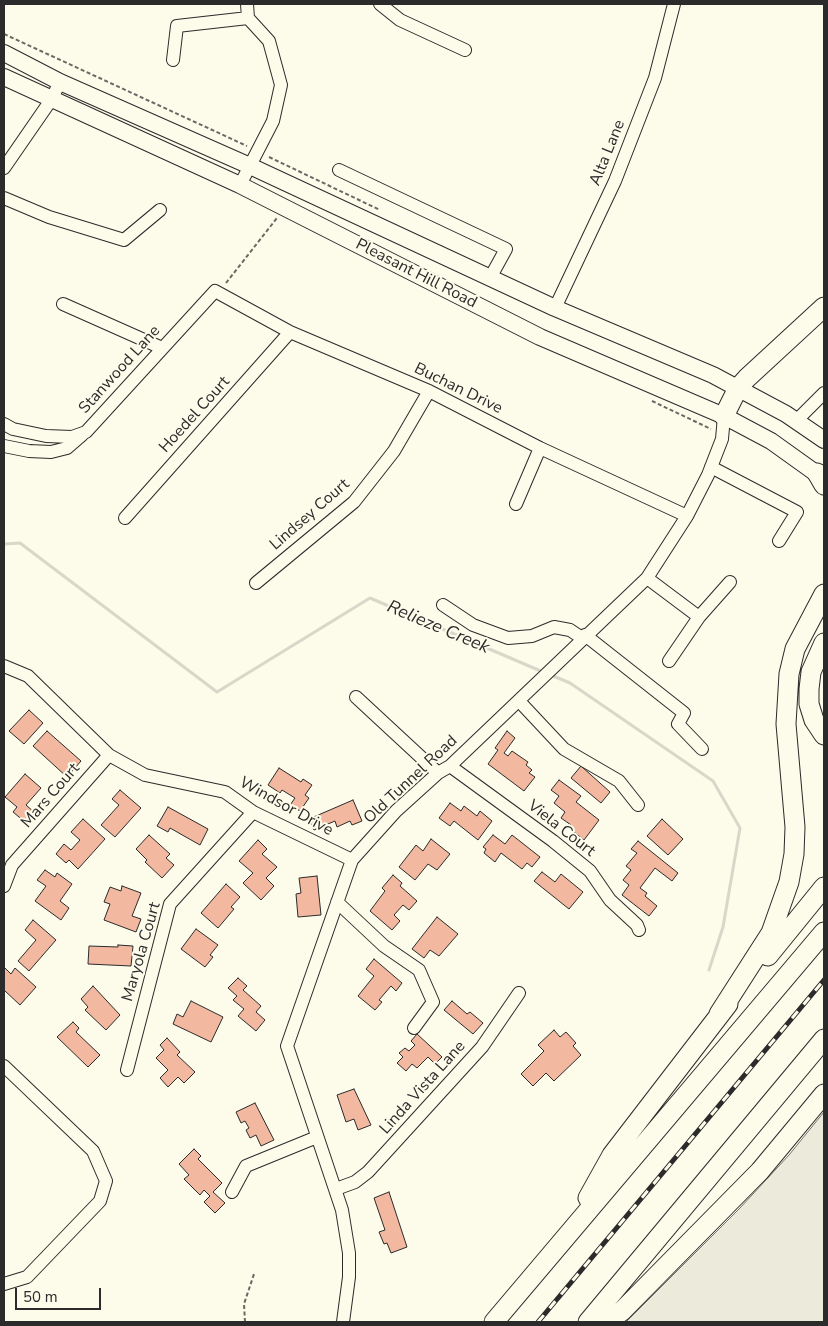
<!DOCTYPE html>
<html>
<head>
<meta charset="utf-8">
<style>
  body { margin:0 }
  #map { position:relative; width:828px; height:1326px; overflow:hidden; background:#fdfbea; font-family:"Nunito Sans",sans-serif }
  canvas { display:block }
  .frame { position:absolute; inset:0; border:5px solid #2b2b2b; pointer-events:none }
  .scale { position:absolute; left:15px; top:1288px; width:86px; height:22px; box-sizing:border-box; border:2px solid #2b2b2b; border-top:0; padding-left:6px; font-size:15px; line-height:18px; white-space:nowrap; color:#2b2b2b; -webkit-text-stroke:4px #fdfbea; paint-order:stroke }
</style>
</head>
<body>
<div id="map">
<canvas width="828" height="1326"></canvas>
<div class="frame"></div>
<div class="scale">50 m</div>
</div>
<script>
const ctx = document.querySelector('canvas').getContext('2d');
ctx.lineJoin = 'round';
function fill(path, color) {
  ctx.fillStyle = color;
  ctx.fill(path, 'evenodd');
}
function poly(rows) {
  const path = new Path2D();
  for (const r of rows) {
    path.moveTo(r[0], r[1]);
    for (let i = 2; i < r.length; i += 2) path.lineTo(r[i], r[i + 1]);
  }
  return path;
}
function stroke(path, color, width, dash) {
  ctx.strokeStyle = color;
  ctx.lineWidth = width;
  ctx.lineCap = dash ? 'butt' : 'round';
  ctx.setLineDash(dash || []);
  ctx.stroke(path);
}
function drawText(font, color, halo, rows, align = 'center') {
  ctx.font = font + ' "Nunito Sans",sans-serif';
  ctx.lineWidth = 4;
  ctx.setLineDash([]);
  ctx.textBaseline = 'middle';
  ctx.strokeStyle = halo;
  ctx.fillStyle = color;
  for (const [text, x, y, turn = 0] of rows) {
    ctx.save();
    ctx.translate(x, y);
    ctx.rotate((+turn || 0) * Math.PI / 180);
    ctx.textAlign = isNaN(turn) ? turn : align;
    if (halo) ctx.strokeText(text, 0, 0);
    ctx.fillText(text, 0, 0);
    ctx.restore();
  }
}
const green = poly([
  [824,1112,824,1322,626,1322,740,1208,789,1155,824,1112]
]);
const stream = poly([
  [4,544,20,543,217,692,370,598,543,672],
  [551,675,570,683,713,781,740,828,723,927,709,970]
]);
const building = poly([
  [29,710,43,723,24,744,9,731,29,710],
  [47,731,81,761,67,777,33,746,47,731],
  [507,731,515,738,504,753,508,756,512,751,528,762,526,765,532,770,529,773,535,777,524,791,488,764,498,750,495,748,507,731],
  [581,766,610,792,601,803,571,778,581,766],
  [279,768,301,782,303,779,312,785,305,795,309,798,300,811,290,805,295,798,282,790,280,793,268,785,279,768],
  [25,774,41,788,26,805,34,812,25,822,13,812,17,807,5,797,25,774],
  [559,780,581,796,576,802,599,820,584,840,569,828,571,825,561,818,565,812,554,803,559,796,551,790,559,780],
  [120,790,141,808,115,837,101,825,119,805,112,799,120,790],
  [353,800,362,821,352,825,350,821,337,827,335,821,314,830,309,819,353,800],
  [450,803,461,811,464,806,477,816,480,811,492,821,478,840,454,821,450,826,439,818,450,803],
  [168,807,208,829,200,845,170,828,168,832,157,826,168,807],
  [83,819,105,839,78,869,69,860,66,863,56,854,64,844,71,850,80,840,71,832,83,819],
  [662,819,683,839,668,855,647,836,662,819],
  [149,835,170,854,166,858,174,865,162,878,145,862,147,860,136,849,149,835],
  [493,835,505,844,512,835,540,857,532,867,527,863,522,869,501,853,495,862,484,853,486,849,483,847,493,835],
  [431,839,450,854,437,870,428,864,415,880,399,867,416,845,423,851,431,839],
  [258,840,267,849,262,854,277,867,266,878,274,886,261,900,243,883,253,873,239,861,258,840],
  [638,841,678,873,672,881,655,868,640,888,647,893,645,896,657,906,649,916,622,895,629,885,623,880,631,870,626,866,637,853,631,849,638,841],
  [45,870,55,877,57,873,72,884,60,901,69,908,61,920,35,901,46,886,37,880,45,870],
  [542,872,555,882,561,874,583,892,569,909,534,881,542,872],
  [393,875,402,883,400,886,417,901,409,910,403,905,394,915,400,921,392,930,370,911,385,891,382,888,393,875],
  [317,876,321,915,298,917,296,894,301,893,299,878,317,876],
  [226,884,240,897,231,907,234,909,218,928,201,913,226,884],
  [122,886,141,893,132,916,141,919,136,932,104,920,110,904,104,902,110,887,121,891,122,886],
  [437,917,458,934,439,956,430,950,424,958,412,949,437,917],
  [33,920,56,940,29,971,18,961,36,940,25,930,33,920],
  [196,929,218,945,210,955,213,957,205,967,181,949,196,929],
  [118,945,133,946,131,966,88,964,89,946,118,947,118,945],
  [374,959,402,983,396,991,391,986,379,1000,382,1002,375,1010,358,996,374,976,366,969,374,959],
  [4,967,11,974,15,968,36,987,20,1005,4,990,4,967],
  [238,978,247,986,243,990,261,1006,256,1012,265,1020,256,1031,238,1016,244,1009,233,1000,237,996,228,988,238,978],
  [93,986,120,1015,106,1030,85,1010,88,1007,81,999,93,986],
  [191,1001,223,1017,211,1042,173,1024,177,1014,183,1017,191,1001],
  [452,1001,467,1014,470,1012,483,1023,473,1034,444,1010,452,1001],
  [73,1022,79,1028,76,1032,100,1055,88,1067,57,1037,73,1022],
  [554,1030,560,1037,566,1032,576,1043,573,1046,581,1055,554,1081,546,1073,533,1086,521,1074,544,1051,538,1045,554,1030],
  [417,1034,442,1057,435,1064,428,1057,417,1068,412,1064,406,1071,397,1063,403,1057,399,1053,405,1048,409,1051,415,1045,411,1041,417,1034],
  [167,1038,180,1052,177,1055,195,1072,184,1083,178,1077,168,1087,160,1078,168,1070,156,1058,164,1050,160,1045,167,1038],
  [354,1089,371,1125,358,1130,354,1119,346,1122,337,1095,354,1089],
  [255,1103,274,1140,261,1146,256,1135,250,1138,246,1130,249,1128,245,1121,241,1123,236,1112,255,1103],
  [194,1149,201,1156,198,1159,222,1183,213,1192,225,1203,215,1213,204,1202,210,1196,204,1190,200,1195,184,1179,189,1175,179,1164,194,1149],
  [389,1192,407,1247,391,1253,387,1243,384,1244,379,1232,385,1230,374,1198,389,1192]
]);
const path = poly([
  [4,34,247,146],
  [269,157,380,210],
  [226,283,277,218],
  [652,401,711,429],
  [245,1322,244,1304,254,1274]
]);
const minor = poly([
  [380,4,400,20,465,50],
  [173,60,177,26,248,18],
  [4,168,51,100,60,82],
  [339,170,506,249,490,278],
  [240,185,273,121,281,85,269,41,248,18,247,4],
  [4,198,49,217,124,240,160,210],
  [63,304,162,348],
  [555,308,615,181,655,78,674,4],
  [796,421,824,393],
  [4,424,13,429,46,436,72,437,86,432,215,291,290,332,429,391,540,448,687,516],
  [4,446,29,451,51,452,67,448,82,435],
  [711,467,797,512,779,541],
  [516,504,540,448],
  [125,518,290,332],
  [647,578,699,617],
  [256,583,354,502,394,451,429,391],
  [443,605,473,625,508,638,532,636,554,627,570,630,582,638],
  [585,635,684,713,678,724,702,749],
  [669,661,699,617,730,582],
  [4,666,28,676,109,755,145,775,225,792,253,812,352,860],
  [356,697,438,773],
  [519,701,564,749,619,781,638,805],
  [450,766,553,841,590,871,610,900,637,925,639,930],
  [4,886,12,865,109,755],
  [337,902,384,946,419,970,433,1002,414,1028],
  [4,1066,93,1151,106,1181,100,1201,27,1277,4,1284],
  [127,1070,170,904,253,812],
  [336,1189,355,1182,368,1172,482,1047,519,993],
  [232,1192,246,1166,317,1137],
  [343,1322,349,1277,349,1253,342,1210,287,1046,352,860,396,811,438,773,450,766,647,578,687,516,708,475,722,439,724,416]
]);
const major = poly([
  [4,53,60,82,250,166,555,308,713,375,786,414,824,440],
  [4,77,240,185,540,337,724,416,771,441,824,479]
]);
const highway = poly([
  [724,416,738,388,747,378,824,307],
  [817,473,824,485],
  [824,643,811,672,809,689,809,704,814,720,824,735],
  [768,956,824,887],
  [719,1014,771,933,789,882,794,854,795,827,786,724,789,674,795,649,824,594],
  [588,1198,612,1155,728,1004],
  [494,1322,824,932],
  [588,1322,824,1039],
  [607,1322,622,1311,760,1171,824,1094]
]);
const rail = poly([
  [538,1322,824,980]
]);
const streetNames = [
  ["Alta Lane",608,153,-68],
  ["Pleasant Hill Road",416,274,27],
  ["Stanwood Lane",120,370,-48],
  ["Buchan Drive",458,389,26],
  ["Hoedel Court",195,415,-48],
  ["Lindsey Court",310,515,-41],
  ["Old Tunnel Road",411,780,-43],
  ["Mars Court",51,796,-49],
  ["Windsor Drive",286,807,29],
  ["Viela Court",561,829,38],
  ["Maryola Court",142,952,-74],
  ["Linda Vista Lane",423,1088,-48]
];
const waterNames = [
  ["Relieze Creek",438,628,23]
];
fill(green, '#ecebdb');
stroke(green, '#74746e', 1);
stroke(stream, '#d8d7c9', 3);
fill(building, '#f2b8a0');
stroke(building, '#2b2b2b', 1);
stroke(minor, '#2b2b2b', 14);
stroke(major, '#2b2b2b', 18);
stroke(highway, '#2b2b2b', 21);
stroke(path, '#6a6964', 2, [4, 2.5]);
stroke(minor, '#fdfbea', 12);
stroke(major, '#fdfbea', 16);
stroke(highway, '#fdfbea', 19);
stroke(rail, '#2b2b2b', 5);
stroke(rail, '#fdfbea', 3, [9]);
drawText('16px', '#2b2b2b', '#fdfbea', streetNames);
drawText('italic 18px', '#2b2b2b', '#fdfbea', waterNames);
</script>
</body>
</html>
